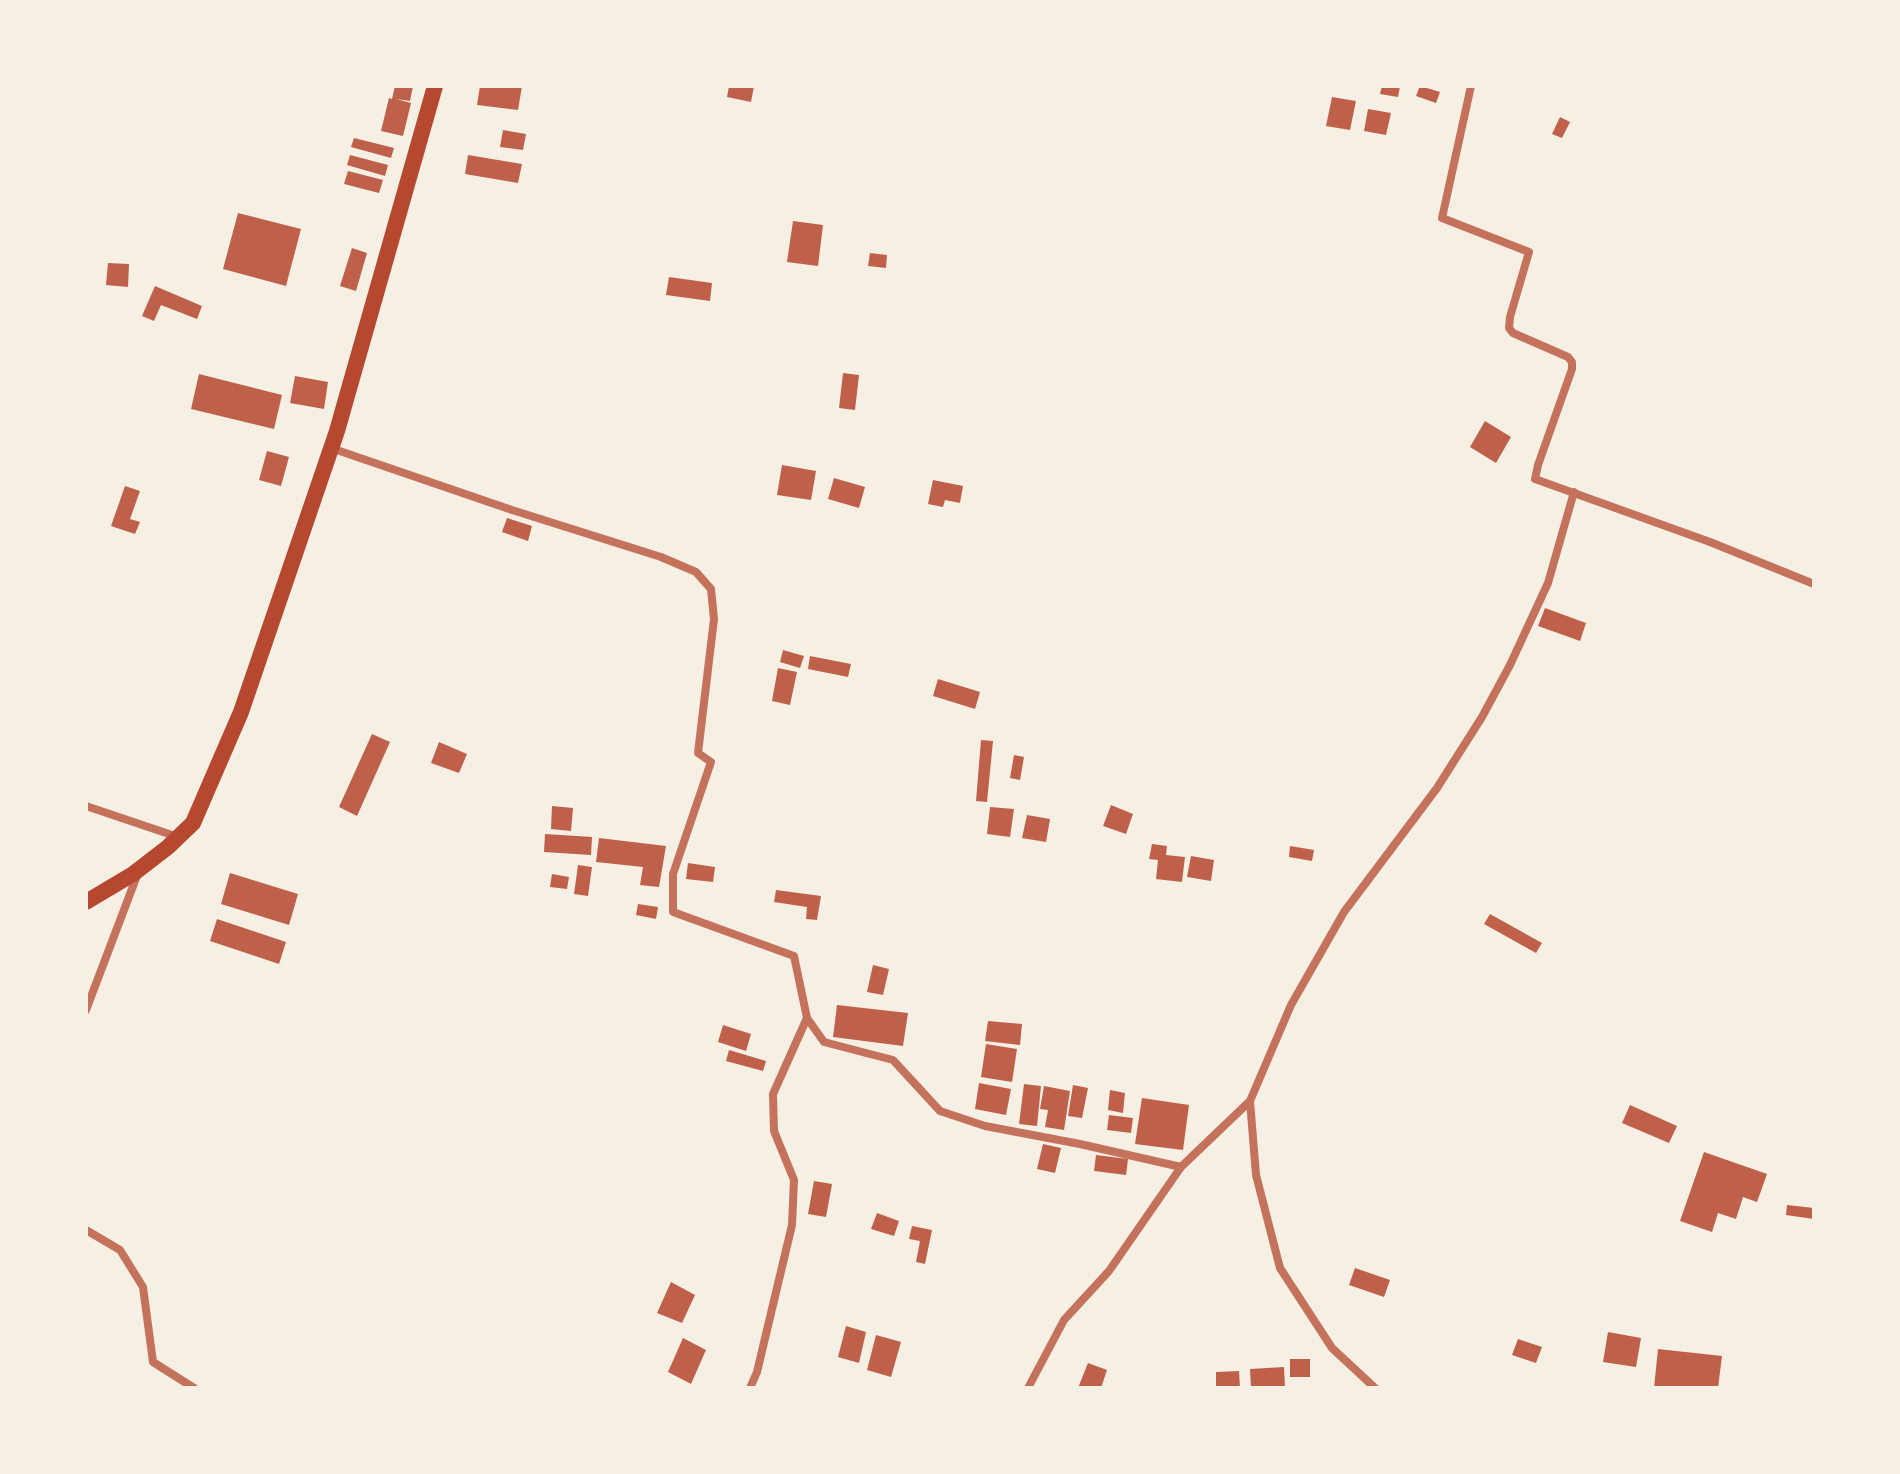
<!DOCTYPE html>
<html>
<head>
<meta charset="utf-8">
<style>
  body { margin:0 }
  #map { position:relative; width:1900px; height:1474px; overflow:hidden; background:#f6efe4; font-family:"Crimson Pro",serif }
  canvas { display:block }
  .frame { position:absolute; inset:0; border:88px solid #f6efe4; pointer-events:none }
</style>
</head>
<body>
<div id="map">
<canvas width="1900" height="1474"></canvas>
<div class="frame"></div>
</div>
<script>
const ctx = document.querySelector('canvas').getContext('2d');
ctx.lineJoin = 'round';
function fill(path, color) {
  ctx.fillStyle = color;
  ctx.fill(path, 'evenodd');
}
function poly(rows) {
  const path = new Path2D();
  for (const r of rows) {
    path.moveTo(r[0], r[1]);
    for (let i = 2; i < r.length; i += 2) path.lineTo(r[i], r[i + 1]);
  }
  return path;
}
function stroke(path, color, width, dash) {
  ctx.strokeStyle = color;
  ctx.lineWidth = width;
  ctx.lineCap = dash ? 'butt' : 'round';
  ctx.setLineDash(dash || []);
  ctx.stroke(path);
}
const building = poly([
  [395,86,413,86,410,101,396,99,411,103,403,136,381,131,389,98,392,99],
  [480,86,522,86,518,110,477,105],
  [729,86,754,86,751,102,727,97],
  [1382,86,1400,86,1398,97,1380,94],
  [1420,86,1440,92,1436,103,1416,96],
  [1332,97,1356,101,1350,130,1326,126],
  [1368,109,1391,113,1386,135,1364,131],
  [1560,117,1570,122,1562,138,1552,134],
  [503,130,526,134,523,150,500,147],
  [354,138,394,148,391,158,351,147],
  [350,155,388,165,385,176,347,165],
  [468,155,522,164,518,183,465,174],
  [348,171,383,180,379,193,344,184],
  [238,213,301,229,286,286,223,269],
  [793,221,823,225,818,266,787,262],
  [352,248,367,253,356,291,340,286],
  [870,253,887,255,886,268,868,266],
  [108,263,129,264,128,287,106,285],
  [669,277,712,283,710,301,666,295],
  [155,286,202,306,197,319,161,305,154,321,142,316],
  [843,373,859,375,855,410,839,408],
  [199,374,282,395,274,429,191,409],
  [295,376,328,382,324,409,290,403],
  [1485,421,1511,437,1496,463,1470,447],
  [267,451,289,457,281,486,259,480],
  [782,465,816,471,811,500,777,495],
  [834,478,865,487,859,508,828,499],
  [933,480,963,486,960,503,945,500,943,507,928,504],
  [125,486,140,491,130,519,140,522,135,534,111,526],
  [507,518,532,526,528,541,502,532],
  [1545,608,1586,623,1580,641,1538,626],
  [783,650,804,656,800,668,780,662],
  [810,656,851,664,848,677,808,669],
  [778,668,797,672,790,705,772,701],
  [938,679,980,692,975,709,933,696],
  [372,734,390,742,357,816,339,807],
  [981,740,993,741,987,802,976,801],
  [439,742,467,754,459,773,431,763],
  [1014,755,1024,757,1020,780,1010,778],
  [1111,805,1133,814,1126,834,1103,826],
  [552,806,573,808,571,831,551,829],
  [990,807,1014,809,1010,837,987,834],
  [1027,815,1050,819,1046,842,1022,838],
  [545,834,592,837,591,855,544,852],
  [599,838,666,846,659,887,640,885,643,867,596,862],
  [1152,844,1167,846,1166,855,1185,857,1182,882,1156,879,1158,860,1149,859],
  [1290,846,1314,850,1312,861,1289,857],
  [1191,856,1214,860,1211,881,1187,877],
  [688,863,715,867,713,882,686,879],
  [578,865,592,867,588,896,574,894],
  [230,873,298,894,289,925,221,904],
  [552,874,569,877,567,889,550,887],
  [776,890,821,896,817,920,806,919,807,907,774,902],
  [638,904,658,907,656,919,636,915],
  [1490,914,1542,943,1536,953,1484,924],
  [217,919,286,942,279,964,210,941],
  [873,965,889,969,883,995,867,992],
  [837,1005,908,1013,903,1046,833,1037],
  [988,1021,1022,1024,1020,1045,985,1041],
  [723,1025,751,1034,746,1051,718,1042],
  [986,1044,1017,1049,1012,1082,981,1077],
  [729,1050,766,1061,763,1071,726,1061],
  [979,1083,1011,1089,1006,1115,975,1109],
  [1024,1084,1041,1086,1037,1126,1019,1124],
  [1073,1085,1088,1088,1082,1118,1068,1116],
  [1044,1086,1070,1091,1064,1130,1045,1127,1048,1110,1040,1109],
  [1110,1090,1125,1093,1123,1113,1108,1110],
  [1142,1098,1189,1105,1183,1150,1135,1144],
  [1630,1105,1677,1126,1669,1143,1622,1123],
  [1109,1115,1133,1118,1131,1133,1107,1130],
  [1043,1144,1061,1148,1055,1173,1037,1169],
  [1704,1152,1767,1174,1757,1202,1743,1197,1736,1219,1718,1213,1712,1232,1680,1221],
  [1096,1155,1128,1159,1126,1175,1094,1171],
  [814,1181,832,1184,826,1217,808,1214],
  [1787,1205,1814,1208,1814,1219,1786,1215],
  [877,1213,899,1221,894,1236,871,1229],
  [912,1226,932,1230,925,1264,916,1262,920,1241,909,1239],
  [1355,1268,1390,1280,1384,1297,1349,1285],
  [671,1282,695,1295,682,1323,657,1313],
  [846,1326,866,1332,859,1363,838,1357],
  [1608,1332,1641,1338,1636,1367,1603,1362],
  [876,1335,901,1342,891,1377,867,1370],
  [683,1338,706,1350,691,1384,668,1372],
  [1518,1339,1542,1347,1536,1363,1512,1355],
  [1658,1349,1722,1356,1718,1388,1654,1388],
  [1290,1359,1310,1359,1310,1377,1290,1377],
  [1088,1363,1107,1370,1101,1388,1078,1388],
  [1284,1367,1285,1388,1251,1388,1250,1369],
  [1239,1371,1240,1388,1216,1388,1216,1372]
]);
const minor = poly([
  [1471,86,1442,218,1529,252,1510,317,1509,328,1513,333,1568,357,1572,362,1572,369,1538,465,1535,479,1710,542,1814,584],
  [331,448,512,510,661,557,696,572,711,589,714,619,698,753,711,762,673,874,673,912,794,956,807,1018,824,1042,893,1060,940,1111,985,1126,1080,1144,1181,1167],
  [86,806,178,837],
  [86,1010,138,873],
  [86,1230,120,1250,143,1287,153,1362,194,1388],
  [750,1388,757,1372,792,1225,794,1180,774,1131,773,1094,807,1018],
  [1028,1388,1064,1320,1109,1271,1181,1167,1250,1101],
  [1375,1388,1332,1348,1280,1268,1256,1175,1250,1101,1291,1005,1344,912,1437,788,1482,717,1510,665,1548,583,1574,492]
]);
const primary = poly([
  [86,902,133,874,168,847,193,823,241,712,337,431,435,86]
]);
fill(building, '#bf614a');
stroke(minor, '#c5725c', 8);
stroke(primary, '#b5482f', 16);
</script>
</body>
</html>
